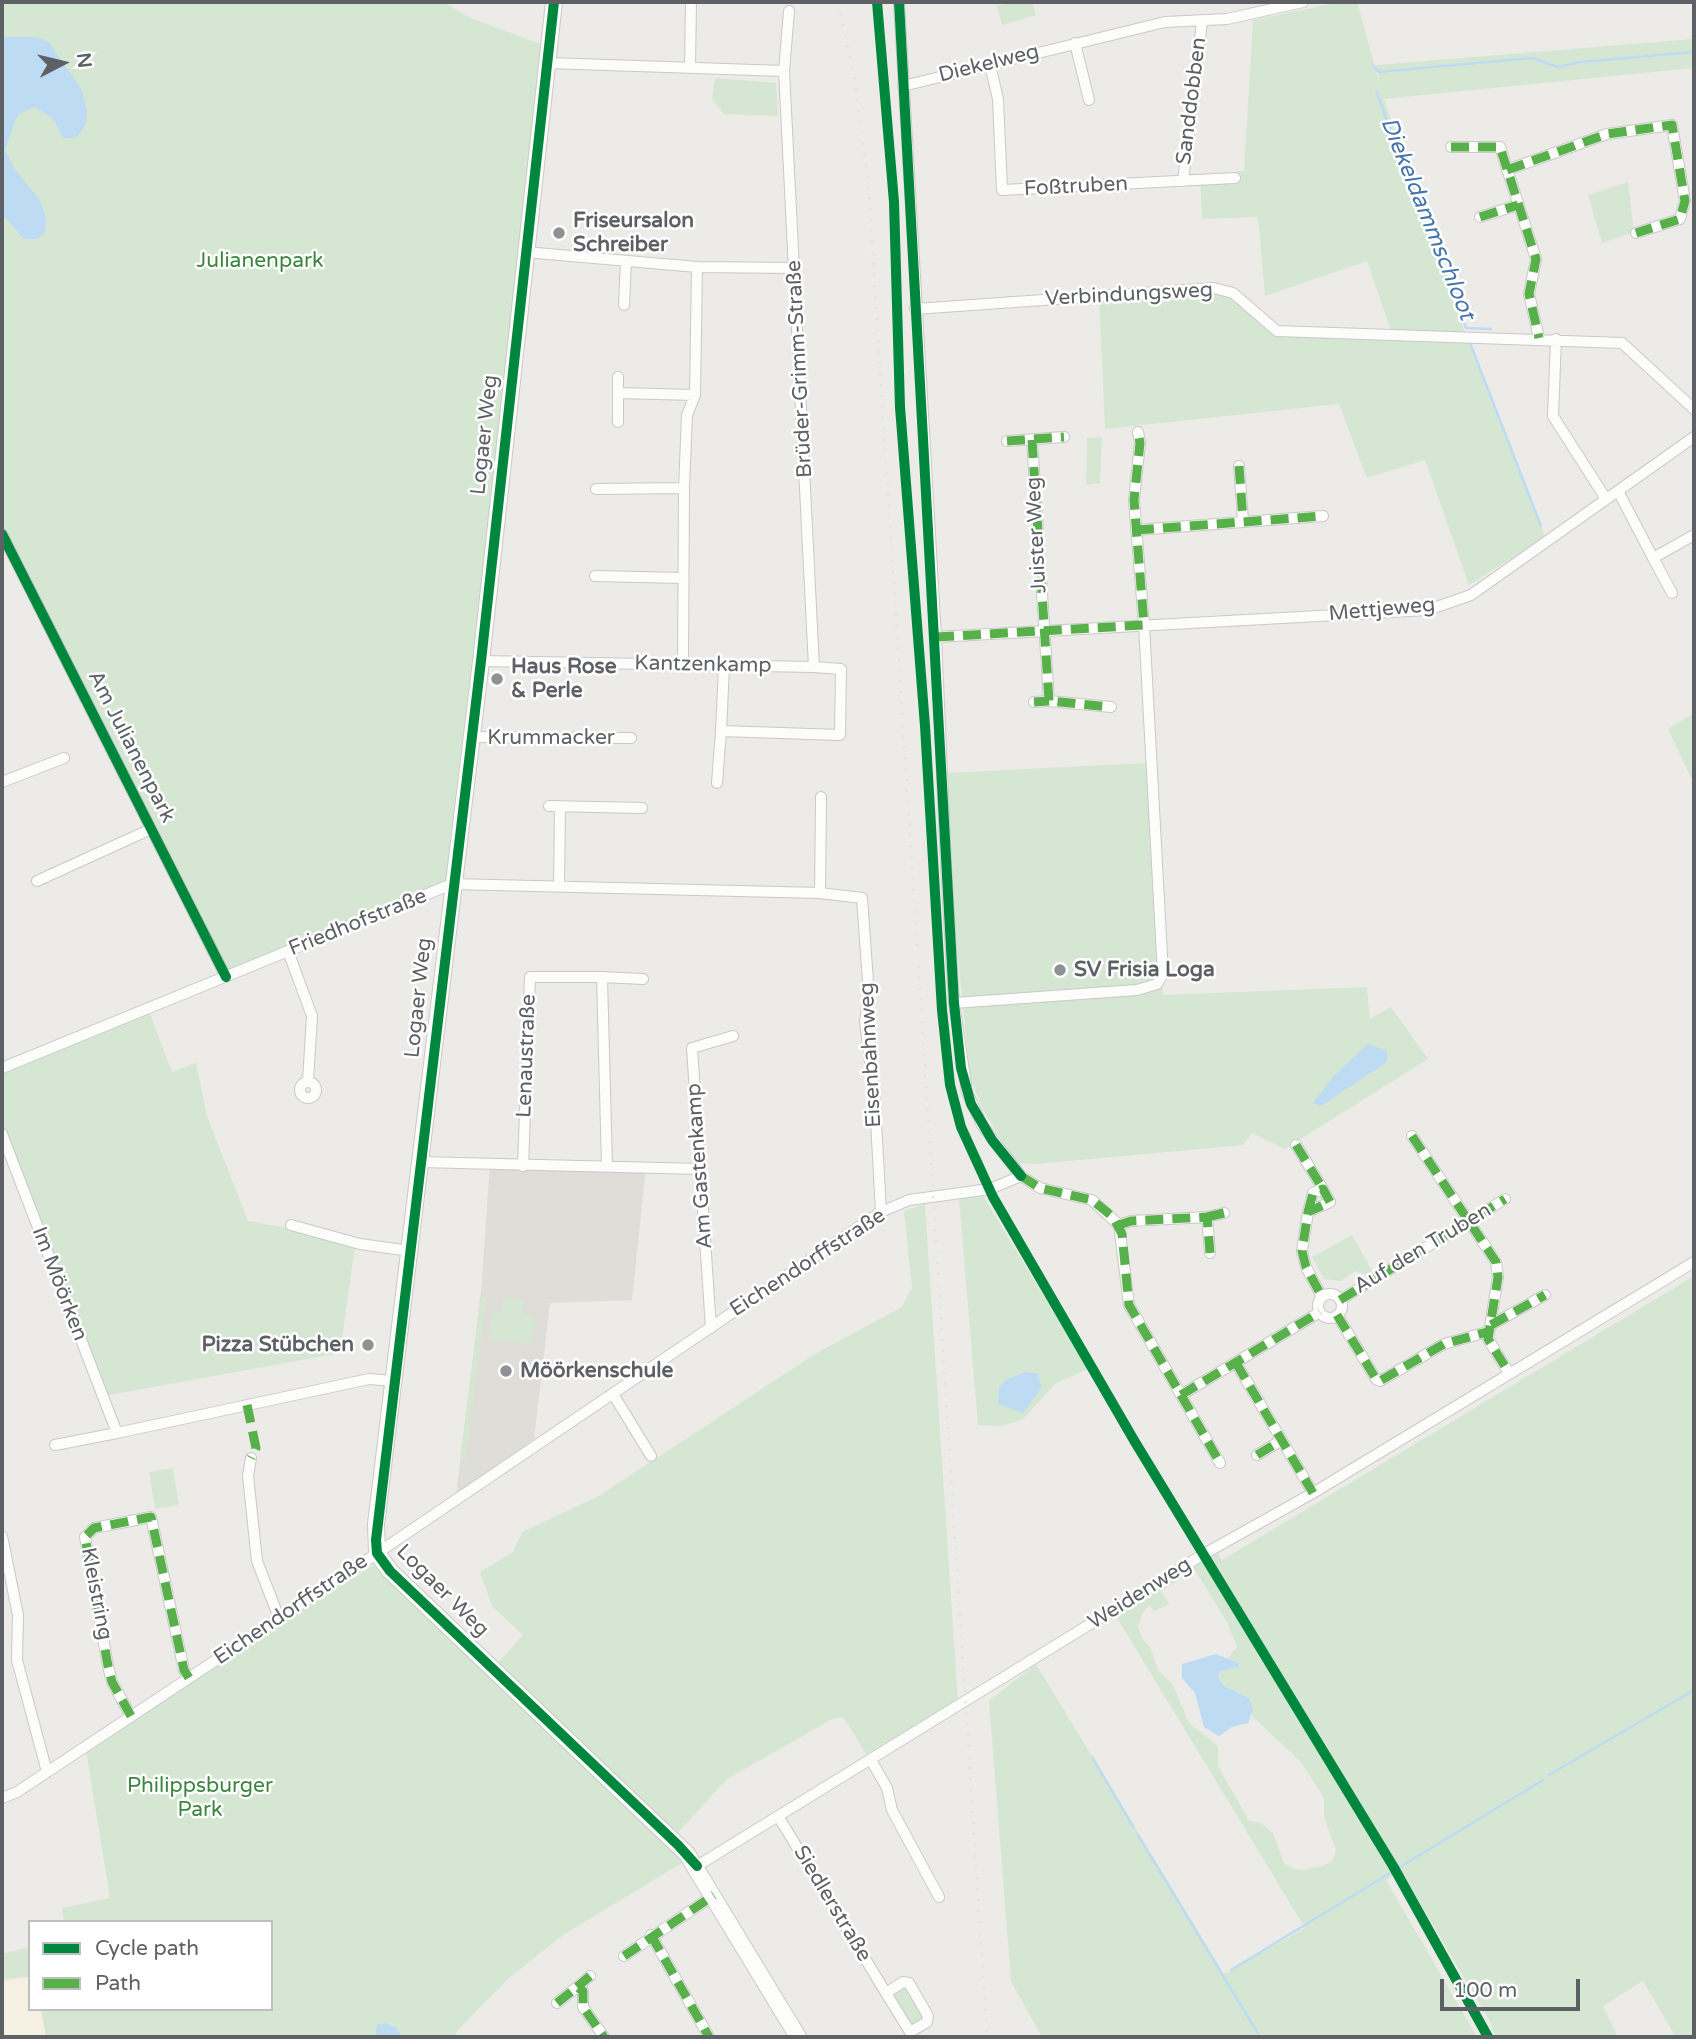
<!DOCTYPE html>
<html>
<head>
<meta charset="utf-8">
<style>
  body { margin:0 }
  #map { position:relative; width:1696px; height:2039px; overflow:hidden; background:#ecebe7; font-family:"Varela Round",sans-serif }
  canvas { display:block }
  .frame { position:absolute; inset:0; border:4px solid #5d6064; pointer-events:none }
  .legend { position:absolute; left:28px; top:1920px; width:245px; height:91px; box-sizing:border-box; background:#fff; border:2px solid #bebfc1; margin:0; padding:9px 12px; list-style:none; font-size:21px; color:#5d6064 }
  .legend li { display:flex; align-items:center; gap:14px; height:35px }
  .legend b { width:35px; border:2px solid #bebfc1 }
  .north { position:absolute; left:28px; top:28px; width:70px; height:70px; -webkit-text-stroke:5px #fff; paint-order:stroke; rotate:83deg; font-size:19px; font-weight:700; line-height:28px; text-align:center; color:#5d6064 }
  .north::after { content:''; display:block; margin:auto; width:24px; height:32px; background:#5d6064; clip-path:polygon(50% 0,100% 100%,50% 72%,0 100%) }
  .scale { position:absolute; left:1440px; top:1979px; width:140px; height:32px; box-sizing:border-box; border:4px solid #5d6064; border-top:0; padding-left:9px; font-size:21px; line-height:24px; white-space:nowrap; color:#5d6064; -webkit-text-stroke:5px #fff; paint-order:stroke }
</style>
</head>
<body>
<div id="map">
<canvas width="1696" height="2039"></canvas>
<div class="frame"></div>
<ul class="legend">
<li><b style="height:9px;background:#00873e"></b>Cycle path</li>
<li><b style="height:9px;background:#58b04a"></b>Path</li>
</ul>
<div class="north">N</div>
<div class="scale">100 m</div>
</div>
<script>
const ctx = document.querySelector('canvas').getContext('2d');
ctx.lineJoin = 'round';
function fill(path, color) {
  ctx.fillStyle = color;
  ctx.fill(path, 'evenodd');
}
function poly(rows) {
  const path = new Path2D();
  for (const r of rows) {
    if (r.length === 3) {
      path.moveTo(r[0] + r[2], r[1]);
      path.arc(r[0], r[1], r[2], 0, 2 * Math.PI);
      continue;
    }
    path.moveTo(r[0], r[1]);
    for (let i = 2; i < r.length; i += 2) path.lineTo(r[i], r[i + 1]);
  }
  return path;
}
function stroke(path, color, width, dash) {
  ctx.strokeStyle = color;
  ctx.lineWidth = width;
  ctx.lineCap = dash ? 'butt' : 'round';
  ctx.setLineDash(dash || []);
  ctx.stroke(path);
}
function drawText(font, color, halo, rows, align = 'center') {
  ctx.font = font + ' "Varela Round",sans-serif';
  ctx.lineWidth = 5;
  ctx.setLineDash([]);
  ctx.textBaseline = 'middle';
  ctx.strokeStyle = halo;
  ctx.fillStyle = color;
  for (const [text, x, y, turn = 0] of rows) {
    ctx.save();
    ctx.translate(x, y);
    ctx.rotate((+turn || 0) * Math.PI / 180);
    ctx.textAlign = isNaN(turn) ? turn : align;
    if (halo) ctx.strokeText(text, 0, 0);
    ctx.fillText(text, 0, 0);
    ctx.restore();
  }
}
const commercial = poly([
  [30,1977,30,2009,41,2009,46,2037,2,2037,2,1982]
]);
const education = poly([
  [490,1165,646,1167,632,1300,550,1303,534,1439,456,1496,481,1291]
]);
const green = poly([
  [2,2,443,2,471,18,546,46,445,883,228,972,2,529],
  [1012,2,1032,2,1036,15,1002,25,997,6],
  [1341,2,1357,2,1381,89,1376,65,1694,39,1694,68,1384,99,1466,336,1545,537,1469,585,1425,460,1367,478,1339,404,1105,429,1099,297,1214,288,1233,293,1277,331,1392,334,1367,261,1265,296,1258,217,1202,219,1200,175,1244,171,1253,20],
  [715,78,776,83,778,116,724,114,712,100],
  [1628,182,1634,232,1602,243,1588,195],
  [1102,437,1100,483,1086,485,1087,438],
  [1694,713,1694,784,1668,729],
  [1148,763,1163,995,1367,987,1370,1019,1391,1007,1428,1059,1285,1149,1252,1133,1243,1145,1037,1164,1016,1163,983,1110,970,1077,949,867,944,773],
  [149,1011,172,1072,196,1063,207,1116,248,1221,288,1228,355,1246,340,1353,104,1396,2,1120,2,1074],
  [983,1196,1088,1369,1056,1383,1023,1419,1002,1426,978,1425,959,1199],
  [1025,1372,1037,1373,1042,1387,1034,1396,1005,1380],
  [925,1204,958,1702,866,1754,844,1718,834,1718,727,1779,675,1836,498,1663,523,1635,492,1606,480,1572,513,1552,522,1532,599,1496,815,1354,902,1307,912,1287,904,1211],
  [1352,1235,1372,1271,1367,1275,1355,1271,1341,1281,1324,1279,1312,1257],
  [1694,1276,1694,2037,1676,2037,1643,1981,1603,2006,1618,2037,1495,2037,1491,2023,1401,1871,1386,1880,1477,2037,1042,2037,1011,1981,989,1701,1036,1664,1224,1974,1305,1928,1113,1611,1214,1548,1222,1560],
  [1195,1570,1227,1622,1237,1647,1228,1658,1238,1662,1239,1666,1220,1671,1218,1679,1224,1686,1249,1698,1253,1717,1301,1762,1324,1798,1324,1816,1336,1851,1332,1861,1323,1866,1303,1870,1292,1868,1284,1863,1273,1833,1261,1823,1249,1821,1218,1766,1218,1746,1189,1723,1173,1685,1158,1670,1150,1647,1143,1640,1138,1627,1142,1614,1149,1605,1154,1611,1169,1604,1161,1591],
  [481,1298,486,1298,466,1459,460,1459],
  [503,1298,524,1301,522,1315,535,1316,531,1344,489,1339,493,1311,501,1312],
  [173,1468,179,1505,155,1509,149,1472],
  [378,1562,687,1860,563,1935,509,1978,456,2032,457,2037,403,2037,392,2024,386,2023,382,2023,375,2037,46,2037,41,2009,271,2009,271,1922,64,1922,62,1908,110,1898,86,1750],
  [30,1947,30,1977,2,1979,2,1954],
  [905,1986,923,2016,920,2022,913,2026,892,1996,894,1992]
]);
const water = poly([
  [2,37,34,37,48,41,82,90,87,111,86,124,78,136,72,138,63,138,53,118,34,107,19,114,16,119,5,150,16,171,39,199,46,217,45,233,37,239,24,239,2,214],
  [1368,1044,1387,1051,1387,1062,1321,1106,1313,1103,1334,1076],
  [1025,1372,1037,1373,1042,1387,1023,1413,998,1404,999,1388,1005,1380],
  [1216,1654,1239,1663,1238,1667,1220,1671,1218,1677,1224,1686,1249,1698,1253,1710,1248,1723,1232,1727,1219,1736,1204,1727,1195,1693,1182,1678,1182,1664],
  [387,2023,395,2027,403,2037,375,2037,377,2024]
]);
const stream = poly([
  [1373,66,1379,72,1532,58,1558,67,1580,62,1694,52],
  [1376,91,1466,328,1491,329],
  [1470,343,1541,526],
  [1092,1757,1134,1828],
  [1549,1775,1694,1690],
  [1138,1835,1260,2037],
  [1231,1970,1543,1780]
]);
const street = poly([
  [899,2,936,637,946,865,954,1003,967,1092,982,1125,1021,1176,1040,1188,1092,1200,1119,1225,1129,1305,1181,1395,1320,1312],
  [1075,43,1089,100],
  [548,63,784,71,814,667],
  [990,65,998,99,1002,190,1235,178],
  [690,67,691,2],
  [784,71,789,11],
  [903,86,1165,22,1227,19,1303,2],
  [1451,147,1500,147,1536,259,1529,294,1539,338],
  [1507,170,1607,134,1672,125,1685,201,1680,219,1636,233],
  [1183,181,1202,22],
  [1480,217,1518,205],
  [525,252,697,267,795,268],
  [624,305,626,261],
  [915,309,1214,288,1233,293,1277,331,1622,343,1694,409],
  [1556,339,1553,416,1606,499],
  [618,393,695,395],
  [618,422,618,377],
  [1032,440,1049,701,1111,707],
  [1007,441,1064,437],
  [1239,466,1243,520],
  [596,489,684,488],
  [1618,491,1653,558,1694,535],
  [1136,530,1323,516],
  [2,534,226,977],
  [1653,558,1672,593],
  [595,576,682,578],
  [936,637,1428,610,1471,595,1694,437],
  [481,661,814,667,841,669,840,735,721,731,724,666],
  [683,665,684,488,687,415,695,395,697,267],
  [1034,702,1049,701],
  [471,737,631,738],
  [2,782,64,758],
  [717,783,721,731],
  [549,806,642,808],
  [37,881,151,829],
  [559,886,560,807],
  [820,893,821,797],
  [288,951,312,1016,308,1081],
  [602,977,643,979],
  [954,1003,1137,990,1157,984,1163,974,1144,625,1134,500,1140,443,1138,432],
  [2,1068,452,884,820,893,862,898,869,996,865,1021,875,1103,881,1212],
  [308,1090,8],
  [2,1134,117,1433,369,1379,394,1381],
  [1412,1136,1496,1262,1498,1277,1488,1339,1509,1373],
  [1296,1145,1323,1189],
  [420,1162,700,1169],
  [523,1166,530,977,602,977,607,1166],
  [1308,1212,1313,1193,1323,1189,1330,1202,1308,1212,1302,1251,1306,1267,1322,1297],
  [1207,1217,1224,1213],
  [291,1225,360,1244,410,1251],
  [1119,1225,1131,1221,1207,1217,1210,1253],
  [1330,1306,12],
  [1340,1300,1505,1199],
  [1337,1315,1376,1379,1380,1381,1444,1344,1487,1332],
  [1491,1325,1545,1295],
  [711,1328,692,1048,733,1036],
  [1236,1363,1313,1493],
  [613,1394,651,1456],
  [1181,1395,1220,1463],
  [55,1445,117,1433],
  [1257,1455,1282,1440],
  [251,1458,248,1476,257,1561,279,1618],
  [2,1536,18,1615,17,1660,47,1772],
  [131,1716,112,1682,108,1666,85,1537,94,1528,151,1517,184,1670,189,1678],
  [871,1760,887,1788,892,1810,939,1897],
  [2,1798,17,1792,370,1558,881,1212,909,1200,990,1189,1021,1176],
  [778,1816,886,1993,910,2032,927,2022,928,2016,909,1983,903,1982,886,1993],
  [697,1866,1204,1554,1313,1493,1694,1262],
  [651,1935,709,2037],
  [624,1956,714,1895],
  [577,1987,590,1976],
  [557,2003,577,1987,583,1991,583,2007,604,2037]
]);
const secondary = poly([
  [554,2,481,661,376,1524,377,1553,390,1571,687,1854,798,2037]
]);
const rail = poly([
  [838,2,854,75,868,180,987,2037]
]);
const quiet = poly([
  [1451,147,1500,147,1536,259,1529,294,1539,338],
  [1507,170,1607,134,1672,125,1685,201,1680,219,1636,233],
  [1480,217,1518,205],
  [1032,440,1049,701,1111,707],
  [1007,441,1064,437],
  [1239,466,1243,520],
  [1136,530,1323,516],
  [936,637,1144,625,1134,500,1140,443,1138,432],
  [1034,702,1049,701],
  [1412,1136,1496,1262,1498,1277,1488,1339,1509,1373],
  [1296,1145,1323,1189],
  [1021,1176,1040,1188,1092,1200,1113,1217,1122,1234,1129,1305,1181,1395,1320,1312],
  [1308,1212,1313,1193,1323,1189,1330,1202,1308,1212,1302,1251,1306,1267,1322,1297],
  [1207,1217,1224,1213],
  [1119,1225,1131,1221,1207,1217,1210,1253],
  [1340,1300,1505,1199],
  [1337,1315,1376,1379,1380,1381,1444,1344,1487,1332],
  [1491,1325,1545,1295],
  [1236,1363,1313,1493],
  [1181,1395,1220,1463],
  [247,1405,256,1448,251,1458],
  [1257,1455,1282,1440],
  [131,1716,112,1682,108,1666,85,1537,94,1528,151,1517,184,1670,189,1678],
  [651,1935,709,2037],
  [624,1956,714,1895],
  [577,1987,590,1976],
  [557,2003,577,1987,583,1991,583,2007,604,2037]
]);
const cycleway = poly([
  [554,2,481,661,376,1540,377,1553,390,1571,678,1845,697,1866],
  [877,2,894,202,900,407,925,726,942,1010,950,1085,961,1127,993,1197,1135,1442,1393,1866,1488,2037],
  [899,2,954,1003,961,1068,971,1104,992,1140,1021,1176],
  [2,534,226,977]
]);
const markers = [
  [559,233,7,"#8f9192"],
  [497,679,7,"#8f9192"],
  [1060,970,7,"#8f9192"],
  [368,1345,7,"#8f9192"],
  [506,1371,7,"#8f9192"]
];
const streetNames = [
  ["Diekelweg",989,64,-14],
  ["Sanddobben",1192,101,-83],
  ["Foßtruben",1076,187,-3],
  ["Verbindungsweg",1129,295,-3],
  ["Brüder-Grimm-Straße",800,369,-93],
  ["Logaer Weg",485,435,-84],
  ["Juister Weg",1037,535,-93],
  ["Mettjeweg",1382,610,-5],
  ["Kantzenkamp",703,665,1],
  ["Krummacker",551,738],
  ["Am Julianenpark",131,747,63],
  ["Friedhofstraße",358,923,-22],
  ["Logaer Weg",419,998,-84],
  ["Eisenbahnweg",871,1055,-93],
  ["Lenaustraße",527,1056,-88],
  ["Am Gastenkamp",700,1166,-94],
  ["Auf den Truben",1423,1249,-31],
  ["Eichendorffstraße",808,1263,-33],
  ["Im Möörken",59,1284,69],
  ["Logaer Weg",442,1591,45],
  ["Kleistring",96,1594,79],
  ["Weidenweg",1140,1594,-32],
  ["Eichendorffstraße",291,1610,-34],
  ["Siedlerstraße",832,1904,59]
];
const poiNames = [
  ["Friseursalon",573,221],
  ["Schreiber",573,245],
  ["Haus Rose",511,667],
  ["& Perle",511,691],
  ["SV Frisia Loga",1074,970],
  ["Pizza Stübchen",354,1345,"right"],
  ["Möörkenschule",520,1371]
];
const parkNames = [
  ["Julianenpark",260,261],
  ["Philippsburger",200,1786],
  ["Park",200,1810]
];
const waterNames = [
  ["Diekeldammschloot",1427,219,68]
];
fill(commercial, '#f5f0e1');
fill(education, '#dfddd7');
fill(green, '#d5e7d3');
fill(water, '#bddcf4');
stroke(stream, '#bddcf4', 2.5);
stroke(street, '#c9c9c9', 12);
stroke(secondary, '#c9c9c8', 18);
stroke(street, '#fcfcfb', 10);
stroke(secondary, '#fcfcfb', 16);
stroke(rail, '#e3e2e2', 2.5, [2, 9]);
stroke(quiet, '#58b04a', 9, [18, 9]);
stroke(cycleway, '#00873e', 10);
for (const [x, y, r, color] of markers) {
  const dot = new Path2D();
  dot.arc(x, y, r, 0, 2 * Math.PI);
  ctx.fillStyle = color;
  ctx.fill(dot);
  stroke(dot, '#fff', 2.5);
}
drawText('21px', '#5d6064', '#fff', streetNames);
drawText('bold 21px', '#5d6064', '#fff', poiNames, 'left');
drawText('21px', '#3b8540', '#fff', parkNames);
drawText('italic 23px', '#4676ac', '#fff', waterNames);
</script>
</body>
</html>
